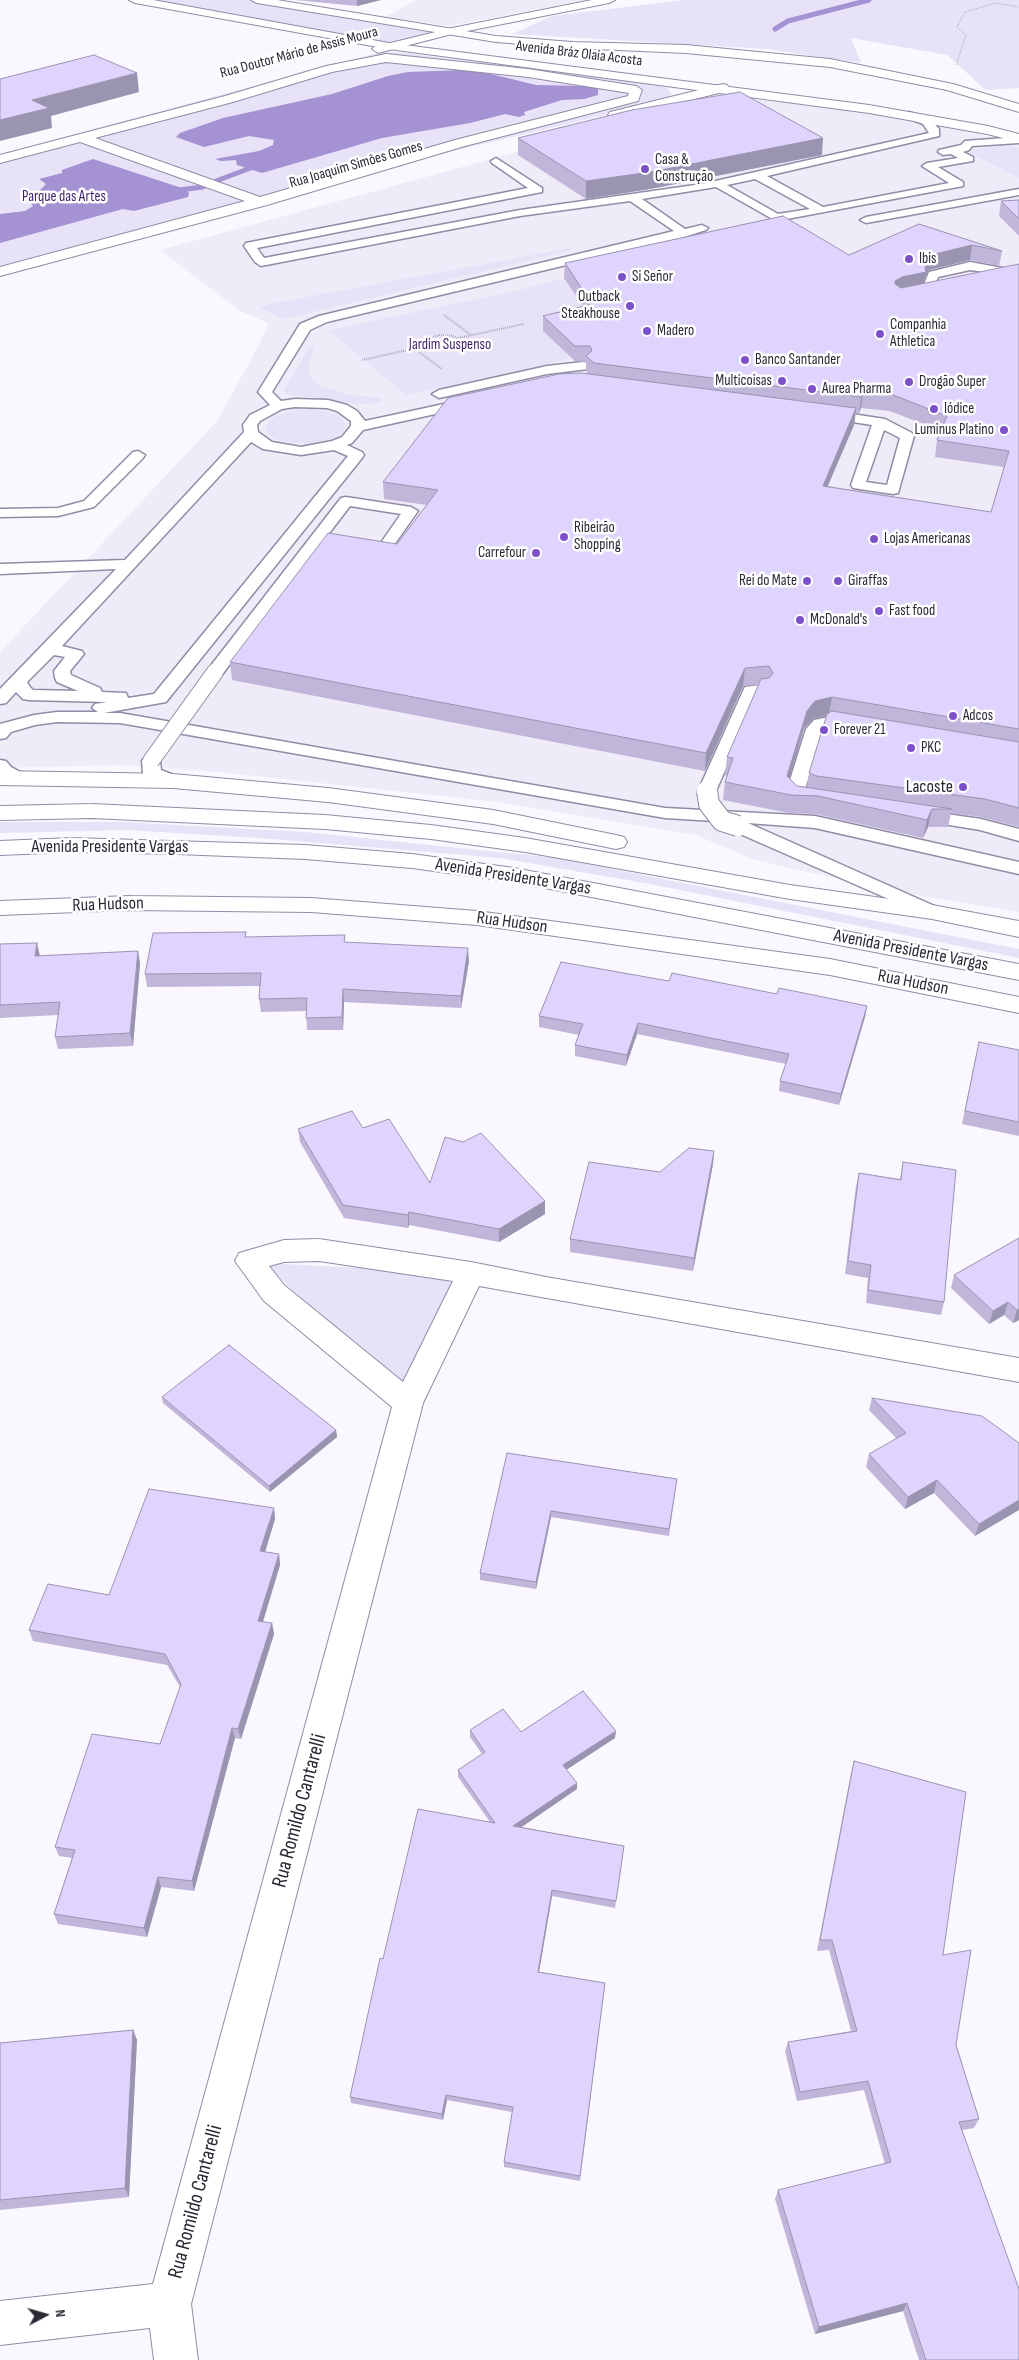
<!DOCTYPE html>
<html>
<head>
<meta charset="utf-8">
<style>
  body { margin:0 }
  #map { position:relative; width:1019px; height:2360px; overflow:hidden; background:#faf8fe; font-family:"Sofia Sans Condensed",sans-serif }
  canvas { display:block }
  .north { position:absolute; left:20px; top:2290px; width:50px; height:50px; -webkit-text-stroke:4px #fff; paint-order:stroke; rotate:84deg; font-size:14px; font-weight:700; line-height:20px; text-align:center; color:#2c2934 }
  .north::after { content:''; display:block; margin:auto; width:18px; height:22px; background:#2c2934; clip-path:polygon(50% 0,100% 100%,50% 72%,0 100%) }
</style>
</head>
<body>
<div id="map">
<canvas width="1019" height="2360"></canvas>
<div class="north">N</div>
</div>
<script>
const ctx = document.querySelector('canvas').getContext('2d');
ctx.lineJoin = 'round';
function fill(path, color) {
  ctx.fillStyle = color;
  ctx.fill(path, 'evenodd');
}
function poly(rows) {
  const path = new Path2D();
  for (const r of rows) {
    path.moveTo(r[0], r[1]);
    for (let i = 2; i < r.length; i += 2) path.lineTo(r[i], r[i + 1]);
  }
  return path;
}
function stroke(path, color, width, dash) {
  ctx.strokeStyle = color;
  ctx.lineWidth = width;
  ctx.lineCap = dash ? 'butt' : 'round';
  ctx.setLineDash(dash || []);
  ctx.stroke(path);
}
function drawText(font, color, halo, rows, align = 'center') {
  ctx.font = font + ' "Sofia Sans Condensed",sans-serif';
  ctx.lineWidth = 5;
  ctx.setLineDash([]);
  ctx.textBaseline = 'middle';
  ctx.strokeStyle = halo;
  ctx.fillStyle = color;
  for (const [text, x, y, turn = 0] of rows) {
    ctx.save();
    ctx.translate(x, y);
    ctx.rotate((+turn || 0) * Math.PI / 180);
    ctx.textAlign = isNaN(turn) ? turn : align;
    if (halo) ctx.strokeText(text, 0, 0);
    ctx.fillText(text, 0, 0);
    ctx.restore();
  }
}
const built = poly([
  [416,0,587,0,449,26,385,17],
  [748,99,811,105,927,122,1019,144,1019,912,921,896,789,868,752,859,696,835,498,802,217,772,120,765,0,768,0,652,217,421,260,343,268,323,240,311,160,250,633,120]
]);
const green = poly([
  [138,0,257,0,452,31,389,46],
  [684,0,1019,0,1019,88,986,90,947,55,851,38,861,63,767,49,512,34,552,16],
  [381,52,397,52,655,84,667,88,672,94,665,101,428,157,0,277,0,154],
  [1002,144,1019,148,1019,178,966,151],
  [571,248,573,250,288,318,281,318,261,308,264,305],
  [573,276,593,306,572,358,460,384,406,395,329,330,512,292],
  [309,347,314,348,308,368,310,377,320,386,345,394,382,398,381,402,357,405,334,400,286,394,284,391],
  [309,409,332,413,340,417,344,422,345,427,342,432,335,438,310,444,284,442,273,438,267,433,266,427,269,421,276,416,297,410],
  [0,822,122,822,305,832,556,858,1019,949,1019,958,650,884,500,858,260,838,127,830,0,833],
  [264,1263,460,1273,406,1395]
]);
const water = poly([
  [463,70,491,74,536,85,585,86,598,89,598,95,584,99,562,100,524,112,525,115,519,117,505,114,470,123,382,138,262,173,237,165,236,160,221,161,215,159,259,151,273,145,274,140,249,136,204,147,176,137,180,133,223,118,332,94,388,76,408,72],
  [93,159,185,189,189,193,188,197,134,211,123,209,0,243,0,214,25,211,33,206,31,203,39,201,38,198,33,197,46,184,39,179,62,173,62,170]
]);
const stream = poly([
  [775,29,788,21,869,0],
  [216,181,261,164],
  [171,191,203,187]
]);
const pathFar1 = poly([
  [956,65,966,35,957,27,965,12,996,3,1019,7]
]);
const path = poly([
  [444,315,471,335],
  [439,335,454,336,461,343,446,350,426,346,426,339,439,335],
  [458,338,524,324],
  [415,349,442,369],
  [362,360,426,346]
]);
const lane = poly([
  [909,112,931,120,939,129,939,136,767,176,823,207,949,183,922,166,927,163,958,158,951,154,943,155,938,152,939,150,961,145,965,141,1019,137,1019,143,972,146,969,150,963,152,973,157,973,161,938,167,963,182,963,186,776,221,716,187,642,199,685,229,702,225,708,228,706,230,684,237,327,322,310,330,272,392,281,401,295,399,328,400,347,405,357,411,365,421,467,399,474,403,467,407,363,430,352,443,347,445,362,452,364,455,362,458,166,702,104,713,120,713,665,808,815,816,1019,862,1019,874,815,828,748,823,939,908,942,912,939,916,932,918,731,830,729,826,731,822,665,818,120,723,57,722,35,725,11,732,6,738,0,739,0,724,34,715,57,712,98,712,92,708,95,704,107,702,29,700,23,699,16,692,6,703,0,704,0,689,116,569,0,574,0,564,125,560,244,432,243,425,250,415,270,405,258,392,300,324,319,316,674,231,630,201,520,216,261,266,255,262,244,246,246,243,528,188,492,163,491,161,496,158,542,188,542,192,257,248,264,258,520,210,702,184,929,133,923,124,905,117,904,115,909,112],
  [755,179,810,209,778,214,727,185,755,179],
  [295,407,327,408,337,411,351,421,351,426,342,437,332,441,301,447,272,442,258,432,257,425,260,421,282,409,295,407],
  [251,442,263,449,301,455,334,450,348,456,154,694,128,698,126,693,102,692,100,688,71,675,70,671,84,654,82,651,62,646,251,442],
  [54,655,65,657,54,671,55,678,57,682,78,691,33,690,30,687,27,682,54,655],
  [1019,189,1019,195,866,223,860,220,866,217,1019,189],
  [970,262,1019,271,1019,277,970,270,938,277,931,295,923,295,921,292,929,272,970,262],
  [583,362,588,363,590,366,588,369,547,374,439,398,432,394,439,390,547,366,583,362],
  [825,410,885,419,912,433,914,436,898,493,893,494,853,488,851,485,872,425,820,417,818,414,825,410],
  [884,430,900,438,887,485,866,482,884,430],
  [138,451,145,455,143,458,94,507,58,516,0,517,0,509,58,508,84,501,133,452,138,451],
  [346,497,411,507,418,511,389,552,384,554,321,544,221,676,209,676,207,672,209,668,341,498,346,497],
  [350,506,401,514,380,544,327,536,350,506],
  [761,685,767,686,769,690,767,694,758,695,716,791,713,795,707,796,701,795,698,791,743,691,745,687,761,685],
  [829,717,859,722,862,726,859,730,853,731,829,727,823,731,804,792,821,797,824,801,821,805,815,806,795,802,786,793,806,729,814,720,829,717],
  [151,756,157,757,160,761,161,770,179,777,182,781,179,785,173,786,146,777,143,773,142,761,145,757,151,756],
  [0,760,6,761,11,767,24,774,27,778,24,782,12,782,0,775,0,760],
  [919,810,981,819,1019,829,1019,841,980,830,913,819,910,815,913,811,919,810]
]);
const street = poly([
  [592,0,615,0,609,3,452,34,378,53,372,49,374,47,452,28,592,0],
  [386,54,528,69,636,86,642,90,638,101,465,146,267,205,0,276,0,267,245,201,80,142,0,163,0,155,225,96,326,66,386,54],
  [386,62,528,77,629,93,628,96,455,140,260,197,95,138,233,102,332,72,386,62],
  [723,84,727,85,729,88,727,91,614,119,608,115,610,112,723,84],
  [130,896,311,898,477,911,830,959,1019,997,1019,1013,830,975,477,925,311,912,130,910,0,915,0,901,130,896],
  [319,1239,471,1262,546,1277,1019,1358,1019,1382,479,1286,423,1403,191,2304,198,2360,154,2360,150,2328,0,2345,0,2301,153,2284,392,1407,264,1301,235,1261,239,1253,284,1240,319,1239],
  [319,1261,453,1281,403,1382,284,1285,269,1266,284,1262,319,1261]
]);
const secondary = poly([
  [129,0,153,0,389,43,869,105,988,126,1019,134,1019,142,987,134,869,113,389,49,135,3,129,0],
  [251,0,277,0,496,36,572,42,686,45,830,59,953,84,1019,104,1019,112,947,90,830,67,686,53,572,48,496,42,257,3,251,0]
]);
const primary = poly([
  [0,771,173,774,328,788,493,810,616,835,624,837,627,842,624,847,616,849,493,824,328,802,173,788,0,785,0,771],
  [92,804,325,815,431,825,525,838,790,885,932,905,1019,921,1019,937,932,919,790,899,525,852,431,839,325,829,92,818,0,820,0,806,92,804],
  [72,838,305,845,412,854,514,868,1019,964,1019,980,514,882,412,868,305,859,177,854,72,852,0,855,0,841,72,838]
]);
const laneBridgeFar1 = poly([
  [151,761,215,672]
]);
const laneBridge = poly([
  [707,791,709,804,722,821,738,826]
]);
const wall = poly([
  [295,0,381,0,357,6],
  [518,138,822,155,650,189,586,199,518,155],
  [1019,200,1019,236,999,216,1001,201],
  [919,224,1002,251,999,266,970,260,929,270,925,277,924,284,1019,264,1019,827,981,817,951,813,948,827,928,827,923,838,815,814,789,813,723,800,725,782,727,776,725,775,727,757,759,685,743,686,705,771,232,680,230,662,397,544,427,505,384,499,383,482,588,374,586,371,586,362,575,361,543,331,543,316,583,306,564,278,565,263,849,255],
  [861,408,890,411,941,431,937,440,935,457,1004,467,991,512,827,486,854,425,856,413,859,413],
  [827,716,809,773,807,787,797,786,789,779,804,728,813,719],
  [246,937,345,942,469,961,461,1008,344,1002,343,1030,307,1030,306,1011,261,1012,259,999,260,986,147,987,145,974],
  [0,944,40,956,138,951,140,964,133,1046,58,1049,55,1037,58,1015,0,1018],
  [669,981,867,1006,865,1017,839,1105,779,1091,780,1081,786,1064,637,1034,626,1066,575,1056,575,1045,579,1035,539,1027,539,1016],
  [1019,1050,1019,1136,962,1124,976,1055],
  [363,1128,430,1183,545,1214,499,1242,409,1225,408,1228,344,1218,300,1142,298,1129],
  [714,1151,713,1164,693,1271,570,1252,570,1239],
  [903,1162,944,1302,941,1315,866,1303,868,1278,845,1274,856,1186,859,1173,900,1179],
  [1019,1238,1019,1320,1013,1323,1004,1315,989,1324,951,1288,954,1275],
  [162,1397,336,1430,337,1437,270,1492,163,1403],
  [872,1398,1019,1443,975,1536,934,1493,905,1509,866,1467,869,1454,897,1439,869,1410],
  [507,1453,677,1479,669,1536,551,1517,536,1589,480,1580,480,1573],
  [274,1508,275,1519,265,1552,279,1554,280,1565,263,1622,272,1623,274,1634,241,1739,235,1738,194,1891,161,1887,147,1937,58,1924,54,1914,72,1858,59,1856,55,1847,160,1744,180,1687,167,1665,33,1641,29,1630,109,1595],
  [470,1730,521,1732,615,1738,566,1770,577,1789,521,1827,624,1846,615,1908,552,1896,539,1972,605,1983,580,2181,504,2167,504,2162,512,2112,447,2100,443,2120,351,2103,350,2097,383,1959,490,1822,458,1777,458,1770,482,1754,470,1737],
  [854,1761,943,1955,956,2045,979,2119,974,2128,962,2130,1019,2360,919,2360,903,2311,815,2334,775,2199,778,2190,885,2164,864,2090,797,2101,785,2051,788,2042,851,2031,829,1950,817,1951,851,1773],
  [133,2030,137,2040,129,2197,0,2210,0,2043]
]);
const shadedWall = poly([
  [357,0,381,0,357,6],
  [137,73,139,92,51,116,52,128,0,141,0,120,32,100],
  [823,138,822,155,650,189,586,199,586,181],
  [972,245,970,260,929,270,925,277,924,287,893,296,895,281,902,277,925,268,931,255],
  [863,392,861,408,859,413,861,397],
  [856,408,854,425,821,502,823,486],
  [745,668,743,686,705,771,706,753],
  [832,697,829,715,813,719,804,728,785,794,787,776,807,711,815,701],
  [932,809,928,827,923,838,927,820],
  [37,943,40,956,35,956],
  [468,948,469,961,461,1008,461,996],
  [138,951,140,964,133,1046,130,1033],
  [343,989,344,1002,343,1030,342,1017],
  [867,1006,865,1017,839,1105,841,1094],
  [638,1023,637,1034,626,1066,627,1055],
  [714,1151,713,1164,693,1271,694,1258],
  [545,1201,545,1214,499,1242,499,1229],
  [409,1212,409,1225,408,1228,408,1215],
  [1008,1302,1004,1315,989,1324,993,1311],
  [1019,1309,1019,1320,1013,1323,1017,1310],
  [336,1430,337,1437,270,1492,269,1486],
  [937,1480,934,1493,905,1509,908,1497],
  [1019,1500,1019,1510,975,1536,979,1524],
  [274,1508,275,1519,262,1562,260,1551],
  [551,1511,551,1517,536,1589,536,1582],
  [279,1554,280,1565,260,1631,258,1621],
  [272,1623,274,1634,241,1739,238,1729],
  [232,1728,235,1738,194,1891,192,1881],
  [616,1731,615,1738,563,1772,563,1765],
  [577,1783,577,1789,513,1833,513,1826],
  [158,1877,161,1887,147,1937,144,1928],
  [552,1890,552,1896,538,1978,538,1972],
  [133,2030,137,2040,129,2197,125,2188],
  [446,2095,447,2100,443,2120,442,2114],
  [907,2303,903,2311,815,2334,819,2327]
]);
const building = poly([
  [94,55,137,73,32,100,49,108,0,120,0,79,94,55],
  [740,92,823,138,651,172,586,181,518,138,632,110,740,92],
  [1019,200,1019,219,1001,201,1019,200],
  [783,216,849,255,919,224,1002,251,972,245,931,255,925,268,926,272,902,277,895,281,895,284,901,288,1019,264,1019,729,832,697,815,701,807,711,787,776,797,786,952,809,932,809,927,820,818,796,791,795,725,782,733,758,727,757,761,679,769,678,773,673,769,666,745,668,706,753,230,662,328,533,397,544,438,490,383,482,448,398,559,374,581,373,856,408,823,486,991,512,1009,451,937,440,947,416,893,395,863,392,861,397,594,363,586,356,592,351,590,346,575,346,543,316,592,304,565,263,783,216],
  [832,711,1019,742,1019,808,985,799,817,776,809,773,827,714,832,711],
  [246,932,245,937,345,935,344,942,468,948,461,996,343,989,342,1017,306,1018,307,998,259,999,261,973,145,974,153,933,246,932],
  [37,943,35,956,138,951,130,1033,55,1037,60,1002,0,1005,0,944,37,943],
  [561,962,669,981,672,973,777,994,779,988,867,1006,841,1094,780,1081,789,1054,638,1023,627,1055,575,1045,583,1024,539,1016,561,962],
  [979,1042,1019,1050,1019,1122,965,1111,979,1042],
  [352,1111,363,1128,389,1119,430,1183,445,1137,463,1142,481,1133,545,1201,499,1229,409,1212,408,1215,343,1205,298,1129,352,1111],
  [689,1148,714,1151,694,1258,570,1239,589,1162,660,1172,689,1148],
  [903,1162,956,1170,944,1302,868,1290,871,1265,848,1261,859,1173,901,1180,903,1162],
  [1019,1238,1019,1309,1017,1310,1008,1302,993,1311,954,1275,1019,1238],
  [229,1345,336,1430,269,1486,162,1397,229,1345],
  [872,1398,982,1416,1019,1443,1019,1500,979,1524,937,1480,908,1497,869,1454,906,1433,872,1398],
  [507,1453,677,1479,669,1529,551,1511,536,1582,480,1573,507,1453],
  [149,1489,274,1508,260,1551,279,1554,258,1621,272,1623,238,1729,232,1728,192,1881,158,1877,144,1928,54,1914,75,1850,55,1847,92,1734,160,1744,181,1684,165,1654,29,1630,48,1584,109,1595,149,1489],
  [583,1691,616,1731,563,1765,577,1783,513,1826,624,1846,616,1901,552,1890,538,1972,605,1983,580,2176,504,2162,513,2107,446,2095,442,2114,350,2097,380,1958,383,1959,418,1809,495,1823,458,1770,485,1752,470,1730,503,1709,521,1732,583,1691],
  [854,1761,966,1792,943,1955,971,1950,956,2045,979,2119,959,2122,1019,2289,1019,2360,926,2360,907,2303,819,2327,778,2190,891,2162,868,2081,800,2092,788,2042,857,2031,832,1940,820,1940,854,1761],
  [133,2030,125,2188,0,2200,0,2043,133,2030]
]);
const markers = [
  [645,169,5,"#7c50c8"],
  [909,259,5,"#7c50c8"],
  [622,277,5,"#7c50c8"],
  [630,306,5,"#7c50c8"],
  [647,331,5,"#7c50c8"],
  [880,334,5,"#7c50c8"],
  [745,360,5,"#7c50c8"],
  [782,381,5,"#7c50c8"],
  [909,382,5,"#7c50c8"],
  [812,389,5,"#7c50c8"],
  [934,409,5,"#7c50c8"],
  [1004,430,5,"#7c50c8"],
  [564,537,5,"#7c50c8"],
  [874,539,5,"#7c50c8"],
  [536,553,5,"#7c50c8"],
  [807,581,5,"#7c50c8"],
  [838,581,5,"#7c50c8"],
  [879,611,5,"#7c50c8"],
  [800,620,5,"#7c50c8"],
  [953,716,5,"#7c50c8"],
  [824,730,5,"#7c50c8"],
  [911,748,5,"#7c50c8"],
  [963,787,5,"#7c50c8"]
];
const farStreetnames = [
  ["Rua Doutor Mário de Assis Moura",299,53,-15],
  ["Avenida Bráz Olaia Acosta",579,54,7],
  ["Rua Joaquim Simões Gomes",356,165,-16]
];
const farPoinames = [
  ["Casa &",655,160],
  ["Construção",655,177],
  ["Ibis",919,259],
  ["Si Señor",632,277],
  ["Outback",620,297,"right"],
  ["Steakhouse",620,314,"right"],
  ["Companhia",890,325],
  ["Athletica",890,342],
  ["Madero",657,331],
  ["Banco Santander",755,360],
  ["Multicoisas",772,381,"right"],
  ["Drogão Super",919,382],
  ["Aurea Pharma",822,389],
  ["Iódice",944,409],
  ["Luminus Platino",994,430,"right"],
  ["Ribeirão",574,528],
  ["Shopping",574,545],
  ["Lojas Americanas",884,539],
  ["Carrefour",526,553,"right"],
  ["Rei do Mate",797,581,"right"],
  ["Giraffas",848,581],
  ["Fast food",889,611],
  ["McDonald's",810,620],
  ["Adcos",963,716],
  ["Forever 21",834,730],
  ["PKC",921,748]
];
const farParknames = [
  ["Parque das Artes",64,197],
  ["Jardim Suspenso",450,345]
];
const poiNames = [
  ["Lacoste",953,787]
];
const streetNames = [
  ["Avenida Presidente Vargas",110,847],
  ["Avenida Presidente Vargas",513,877,9],
  ["Rua Hudson",108,905,-2],
  ["Rua Hudson",512,923,8],
  ["Avenida Presidente Vargas",911,951,11],
  ["Rua Hudson",913,983,11]
];
const nearStreetnames = [
  ["Rua Romildo Cantarelli",300,1811,-75],
  ["Rua Romildo Cantarelli",196,2202,-75]
];
fill(built, '#efebf9');
fill(green, '#e7e2f8');
fill(water, '#a492d2');
stroke(stream, '#a492d2', 5);
stroke(lane, '#928ba5', 3);
stroke(street, '#928ba5', 2);
stroke(secondary, '#928ba5', 2);
stroke(primary, '#928ba5', 2);
stroke(pathFar1, '#adabb3', 1, [1, 1]);
stroke(path, '#adabb3', 2, [1, 1]);
fill(lane, '#fff');
fill(street, '#fff');
fill(secondary, '#fff');
fill(primary, '#fff');
stroke(laneBridgeFar1, '#928ba5', 18, []);
stroke(laneBridge, '#928ba5', 22, []);
stroke(laneBridgeFar1, '#fff', 16);
stroke(laneBridge, '#fff', 20);
fill(wall, '#bfb6da');
fill(shadedWall, '#9b94b1');
fill(building, '#ded4fd');
stroke(building, '#9b94b1', 1);
for (const [x, y, r, color] of markers) {
  const dot = new Path2D();
  dot.arc(x, y, r, 0, 2 * Math.PI);
  ctx.fillStyle = color;
  ctx.fill(dot);
  stroke(dot, '#fff', 2);
}
drawText('15px', '#2c2934', '#fff', farStreetnames);
drawText('15px', '#2c2934', '#fff', farPoinames, 'left');
drawText('15px', '#3c1e6a', '#fff', farParknames);
drawText('18px', '#2c2934', '#fff', poiNames, 'right');
drawText('18px', '#2c2934', '#fff', streetNames);
drawText('21px', '#2c2934', '#fff', nearStreetnames);
</script>
</body>
</html>
